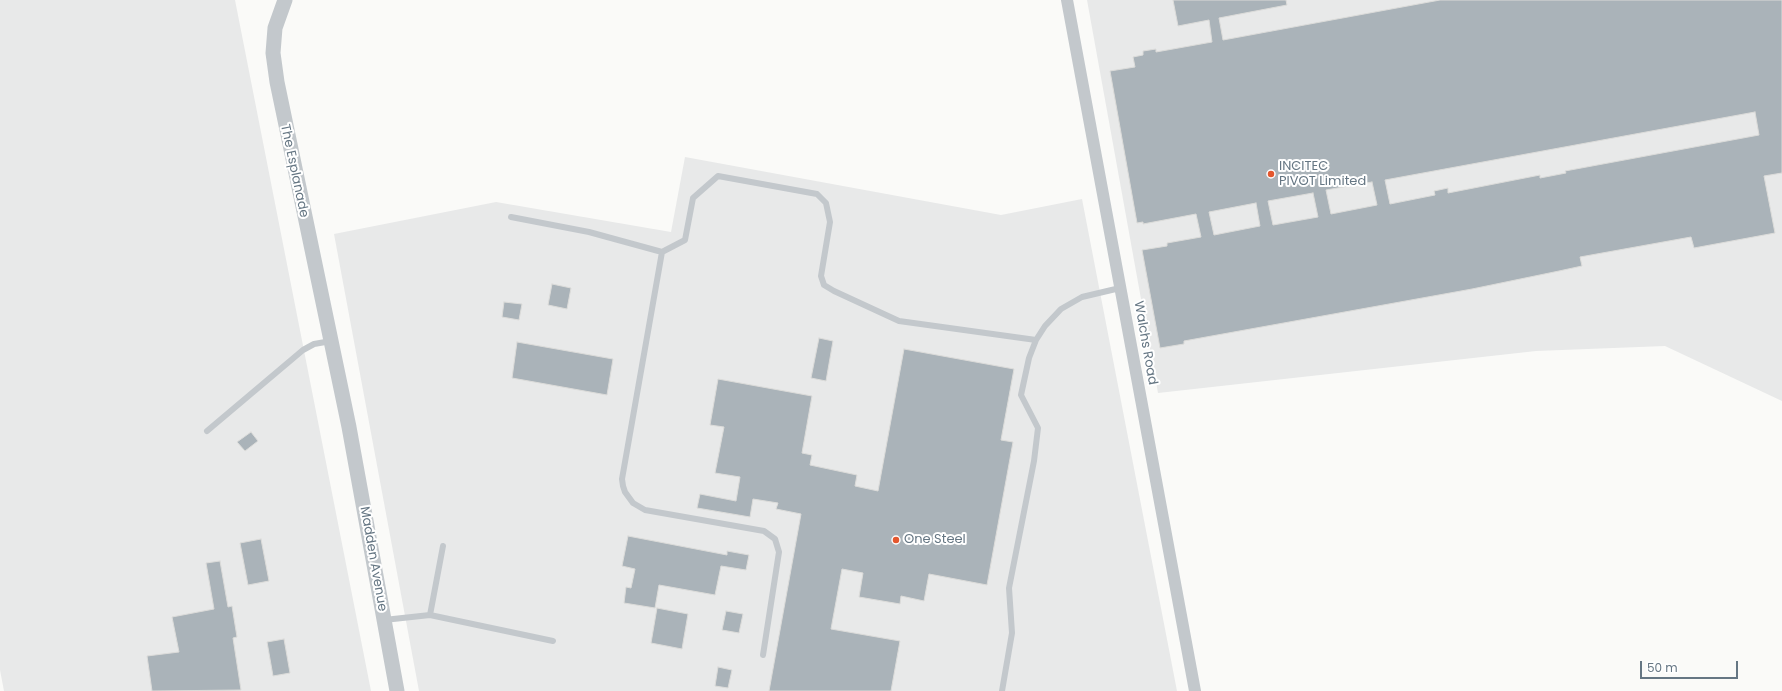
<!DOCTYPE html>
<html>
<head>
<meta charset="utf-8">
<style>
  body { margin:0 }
  #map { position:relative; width:1782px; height:691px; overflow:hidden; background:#fafaf8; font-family:Poppins,sans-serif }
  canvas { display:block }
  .scale { position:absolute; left:1640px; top:661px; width:98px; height:18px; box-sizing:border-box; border:2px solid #657683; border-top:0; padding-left:5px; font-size:12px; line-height:14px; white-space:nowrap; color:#657683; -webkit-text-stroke:3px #fff; paint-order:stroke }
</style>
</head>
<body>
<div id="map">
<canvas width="1782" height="691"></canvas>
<div class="scale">50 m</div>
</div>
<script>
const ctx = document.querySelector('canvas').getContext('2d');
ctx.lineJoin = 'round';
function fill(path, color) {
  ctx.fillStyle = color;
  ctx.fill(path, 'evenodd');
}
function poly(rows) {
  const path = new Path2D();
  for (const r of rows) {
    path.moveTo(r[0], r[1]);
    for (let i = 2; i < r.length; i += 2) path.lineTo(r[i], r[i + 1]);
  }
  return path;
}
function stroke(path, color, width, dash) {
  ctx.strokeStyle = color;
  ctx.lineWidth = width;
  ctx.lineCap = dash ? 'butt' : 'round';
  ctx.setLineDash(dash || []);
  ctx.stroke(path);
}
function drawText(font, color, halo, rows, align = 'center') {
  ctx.font = font + ' Poppins,sans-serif';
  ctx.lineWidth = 4;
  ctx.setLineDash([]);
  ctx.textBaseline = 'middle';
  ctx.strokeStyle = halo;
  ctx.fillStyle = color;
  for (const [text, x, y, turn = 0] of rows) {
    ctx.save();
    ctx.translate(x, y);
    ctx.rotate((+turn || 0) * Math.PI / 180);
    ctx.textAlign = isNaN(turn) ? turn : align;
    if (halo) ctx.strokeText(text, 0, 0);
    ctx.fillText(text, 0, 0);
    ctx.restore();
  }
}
const built = poly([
  [0,0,235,0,371,691,4,691,0,670],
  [1087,0,1782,0,1782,401,1665,346,1536,351,1158,393],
  [685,157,1001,215,1082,199,1177,691,419,691,334,234,496,202,671,232]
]);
const building = poly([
  [1173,0,1286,0,1287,5,1219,18,1223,40,1440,0,1782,0,1782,173,1764,176,1775,233,1694,248,1691,237,1580,257,1582,266,1559,271,1472,289,1184,341,1184,344,1160,348,1142,250,1167,246,1167,243,1201,237,1196,214,1143,224,1143,222,1137,223,1110,71,1135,67,1133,57,1143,55,1143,51,1156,49,1156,52,1212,42,1209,20,1178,26,1173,0],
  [1755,112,1759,135,1565,171,1566,173,1540,178,1540,175,1448,193,1448,188,1434,191,1435,195,1390,204,1385,180,1755,112],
  [1372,182,1377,205,1331,214,1326,190,1372,182],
  [1313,193,1318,217,1273,225,1268,201,1313,193],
  [1256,203,1260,226,1214,235,1209,212,1256,203],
  [552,284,571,288,567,309,548,305,552,284],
  [504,302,522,304,519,320,502,317,504,302],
  [819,338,833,341,826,381,811,378,819,338],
  [517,342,613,359,607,395,512,378,517,342],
  [904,349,1014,369,1001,440,1013,442,987,585,929,574,924,601,901,596,900,604,859,597,863,573,842,569,831,629,900,641,891,691,769,691,801,514,776,509,778,503,753,499,750,517,697,508,700,494,736,501,740,477,715,473,724,427,710,425,718,379,812,396,802,453,812,455,810,465,857,475,855,486,878,491,904,349],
  [251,432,258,441,245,451,237,442,251,432],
  [628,536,727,555,727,551,749,555,746,570,721,566,715,595,659,585,655,608,624,603,626,587,631,588,635,569,622,566,628,536],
  [261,539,269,581,248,585,240,543,261,539],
  [220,561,228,607,232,606,237,637,233,638,241,690,152,691,147,656,179,652,172,617,214,609,206,563,220,561],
  [657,608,688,614,682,649,651,643,657,608],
  [726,611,743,614,739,633,722,630,726,611],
  [284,639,290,673,273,676,267,642,284,639],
  [718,667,732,670,728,688,715,686,718,667]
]);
const service = poly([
  [511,217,589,232,662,252,685,240,693,198,718,176,817,194,826,203,830,222,821,276,824,285,834,291,899,321,1036,340],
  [662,252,622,479,623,486,625,492,633,503,645,510,764,531,775,539,779,552,763,655],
  [207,431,303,350,314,344,331,341],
  [430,615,443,546],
  [384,620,430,615,553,641],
  [1002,691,1012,633,1009,588,1034,461,1038,428,1021,395,1029,358,1036,340,1045,326,1061,309,1082,297,1120,288]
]);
const minor = poly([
  [1067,0,1195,691]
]);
const tertiary = poly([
  [285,0,275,28,273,53,277,82,349,427,397,691]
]);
const markers = [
  [1271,174,4,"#e4572e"],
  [896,540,4,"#e4572e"]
];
const poiNames = [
  ["INCITEC",1279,167],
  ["PIVOT Limited",1279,182],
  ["One Steel",904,540]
];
const streetNames = [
  ["The Esplanade",294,171,78],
  ["Walchs Road",1145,343,80],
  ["Madden Avenue",373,559,80]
];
fill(built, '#e8e9e9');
fill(building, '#aab3b9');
stroke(building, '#dcdcda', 1);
stroke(service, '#c3c8cc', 6);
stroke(minor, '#c3c8cc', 12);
stroke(tertiary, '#c3c8cc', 15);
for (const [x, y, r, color] of markers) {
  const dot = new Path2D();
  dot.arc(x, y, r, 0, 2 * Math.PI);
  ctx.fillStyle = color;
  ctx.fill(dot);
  stroke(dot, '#fff', 1.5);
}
drawText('13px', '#657683', '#fff', poiNames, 'left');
drawText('13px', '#657683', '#fff', streetNames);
</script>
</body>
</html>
